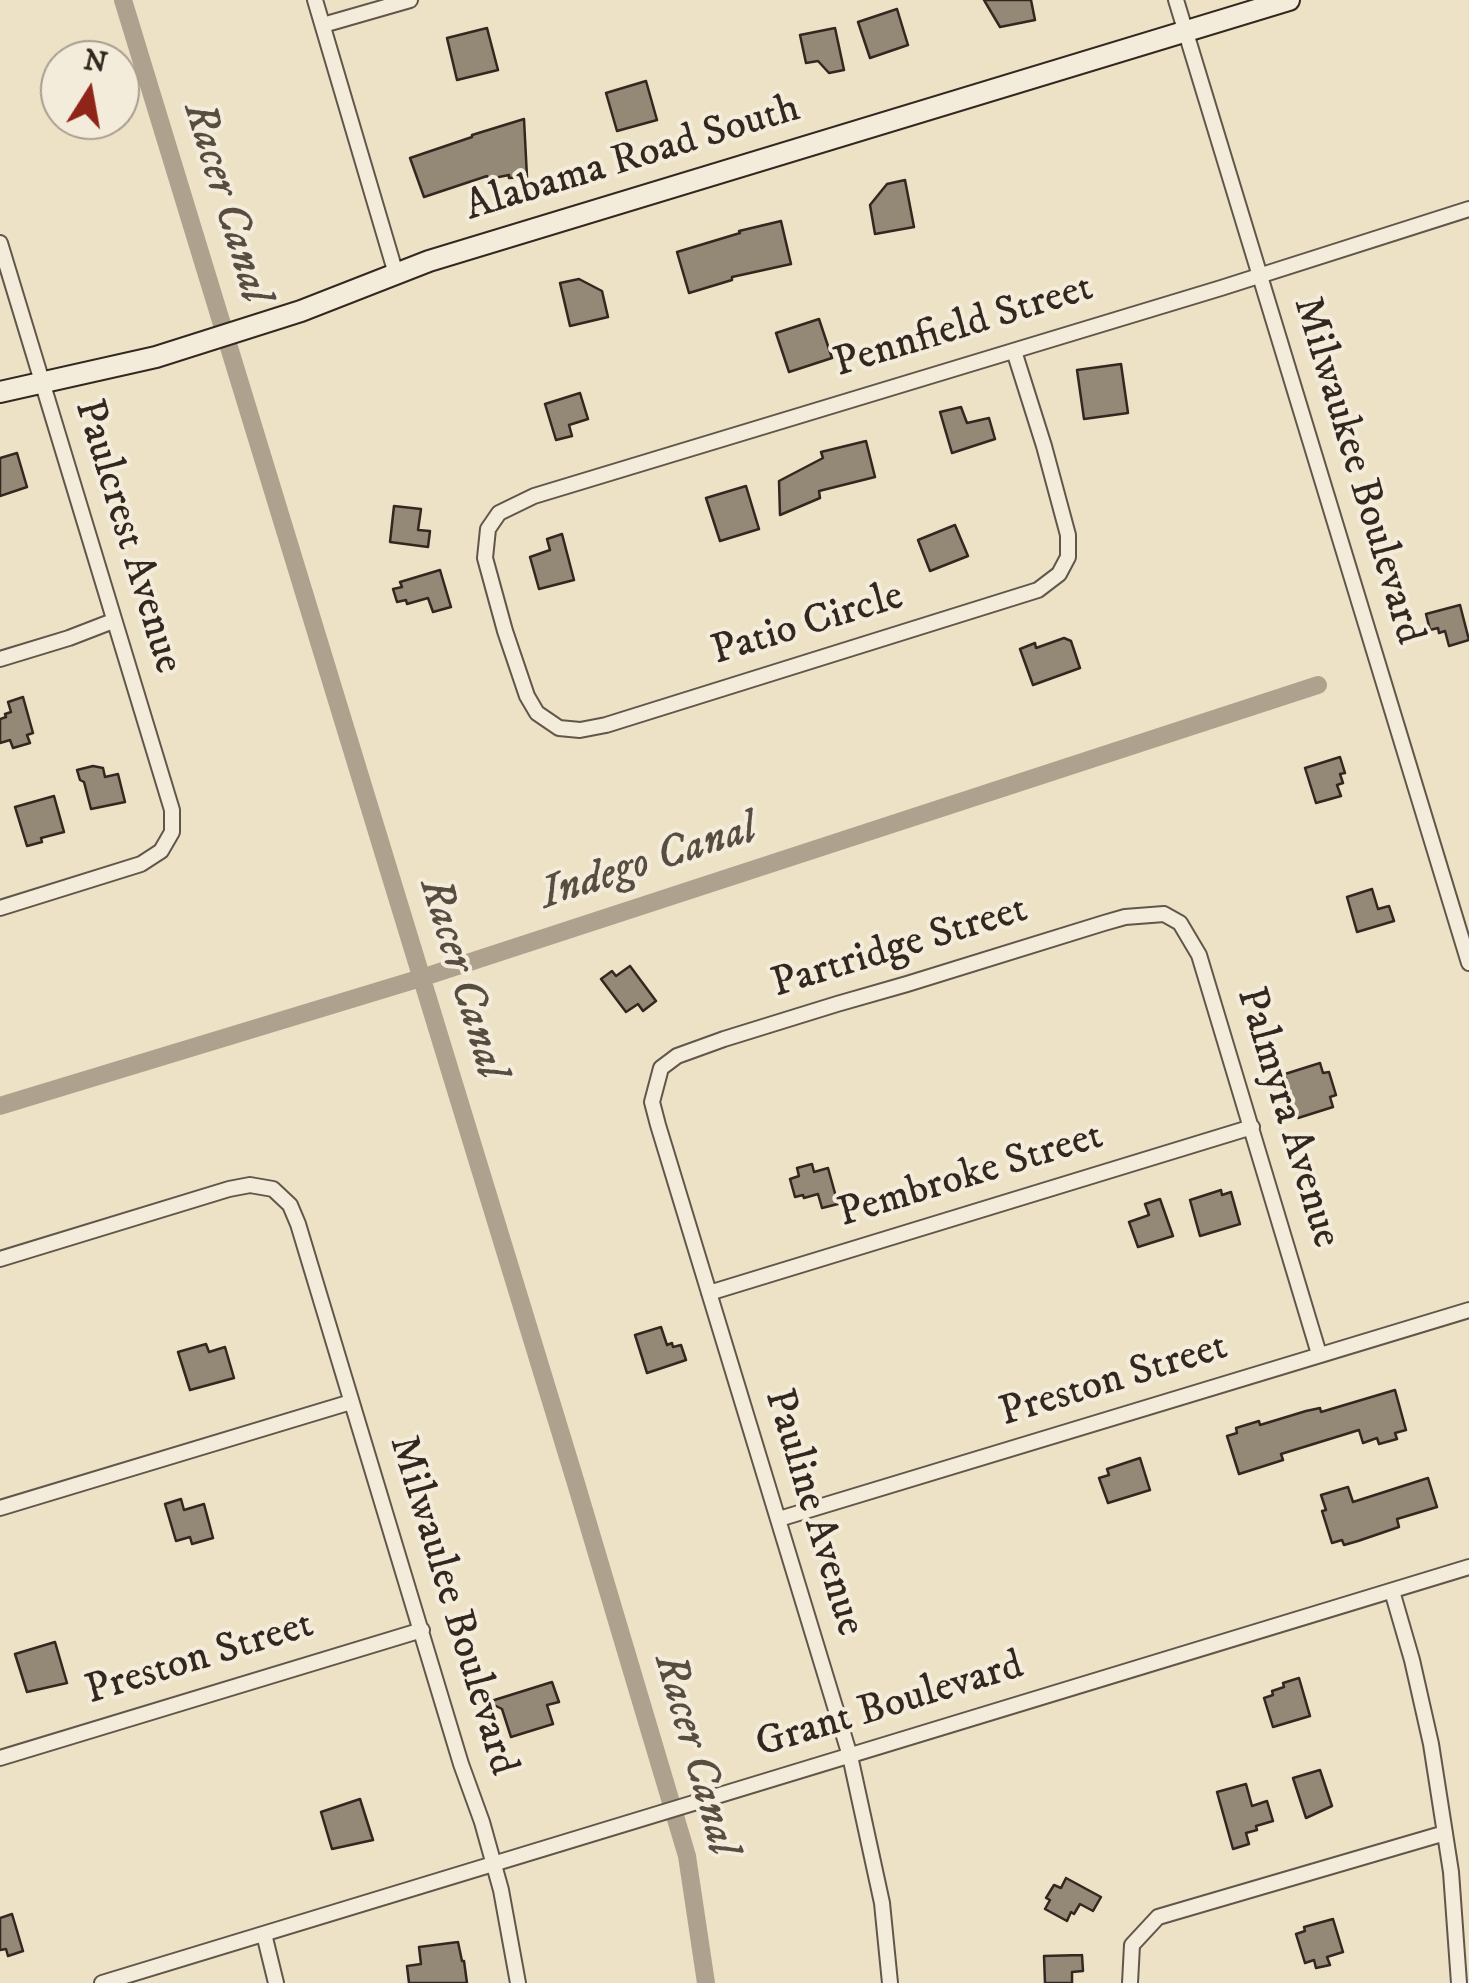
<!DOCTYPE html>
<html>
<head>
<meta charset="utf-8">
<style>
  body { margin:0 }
  #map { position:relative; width:1469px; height:1983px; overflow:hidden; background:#ede1c6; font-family:"IM FELL DW Pica",serif }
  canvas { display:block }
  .north { position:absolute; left:40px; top:40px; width:100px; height:100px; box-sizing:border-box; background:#f3ecda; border:2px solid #a79d90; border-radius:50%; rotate:11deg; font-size:28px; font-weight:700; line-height:40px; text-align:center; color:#342720 }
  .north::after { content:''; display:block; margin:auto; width:35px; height:45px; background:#8f2418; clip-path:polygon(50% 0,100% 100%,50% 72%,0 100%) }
</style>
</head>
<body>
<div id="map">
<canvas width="1469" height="1983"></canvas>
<div class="north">N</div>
</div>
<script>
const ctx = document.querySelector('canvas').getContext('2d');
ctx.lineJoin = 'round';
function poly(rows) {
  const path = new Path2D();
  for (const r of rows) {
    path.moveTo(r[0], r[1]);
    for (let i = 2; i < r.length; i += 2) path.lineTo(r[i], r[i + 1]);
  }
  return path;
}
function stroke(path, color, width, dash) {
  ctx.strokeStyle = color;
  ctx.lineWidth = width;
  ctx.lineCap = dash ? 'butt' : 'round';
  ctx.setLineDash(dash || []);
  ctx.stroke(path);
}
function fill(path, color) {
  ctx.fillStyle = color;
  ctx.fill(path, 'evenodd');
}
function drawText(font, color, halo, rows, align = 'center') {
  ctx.font = font + ' "IM FELL DW Pica",serif';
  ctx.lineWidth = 8;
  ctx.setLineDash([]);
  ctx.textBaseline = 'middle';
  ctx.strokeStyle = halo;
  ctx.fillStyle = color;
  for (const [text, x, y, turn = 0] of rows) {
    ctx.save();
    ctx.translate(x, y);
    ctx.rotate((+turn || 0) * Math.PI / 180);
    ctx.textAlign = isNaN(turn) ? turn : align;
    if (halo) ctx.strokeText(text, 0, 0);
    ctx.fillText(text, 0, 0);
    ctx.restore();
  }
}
const canal = poly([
  [123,0,575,1480,687,1856,706,1983],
  [0,1106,421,978,1318,685]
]);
const building = poly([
  [984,0,1031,0,1035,20,1000,27,984,0],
  [897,9,908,45,870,58,858,22,897,9],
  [487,28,498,70,457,80,447,38,487,28],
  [835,28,844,70,829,73,818,61,806,63,800,35,835,28],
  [646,81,657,120,617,131,606,93,646,81],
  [524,119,527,177,509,178,509,175,489,179,487,176,424,197,410,158,472,137,472,135,524,119],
  [905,180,914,227,875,234,870,205,887,184,905,180],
  [781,221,791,264,732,277,732,280,689,293,677,252,740,233,739,231,781,221],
  [579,279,602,291,608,317,570,326,560,283,579,279],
  [819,319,832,358,789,372,776,333,819,319],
  [1121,364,1128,413,1084,419,1077,370,1121,364],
  [580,393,588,419,569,425,572,436,556,440,545,404,580,393],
  [961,407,967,423,989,418,995,439,952,453,940,412,961,407],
  [866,441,875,477,819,491,820,498,780,515,779,481,823,458,821,452,866,441],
  [17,453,27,487,0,496,0,458,17,453],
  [746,486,759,529,720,541,706,498,746,486],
  [394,506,421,509,418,530,430,531,428,547,390,542,394,506],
  [955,525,968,556,930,571,918,540,955,525],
  [562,534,574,580,539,589,530,557,550,550,547,539,562,534],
  [440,570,451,607,433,612,428,598,407,604,406,600,397,602,393,589,402,587,400,582,440,570],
  [1460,605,1469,640,1449,646,1445,631,1439,633,1438,628,1430,630,1426,614,1460,605],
  [1064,638,1071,641,1080,668,1033,685,1020,649,1035,643,1036,648,1064,638],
  [23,697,33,733,27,735,30,743,13,748,10,740,0,743,0,719,6,717,5,714,11,712,8,702,23,697],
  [1340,757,1345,773,1340,774,1343,783,1337,785,1341,796,1316,803,1305,768,1340,757],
  [93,766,103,768,105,777,118,774,125,802,91,809,84,782,80,780,77,770,93,766],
  [54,796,64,832,41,838,42,842,27,846,15,807,54,796],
  [1372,889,1378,909,1389,906,1394,921,1357,932,1347,897,1372,889],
  [630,966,656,1001,643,1011,638,1004,626,1012,601,979,612,971,616,976,630,966],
  [1320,1063,1323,1073,1329,1072,1336,1095,1330,1097,1333,1107,1298,1118,1296,1110,1293,1111,1284,1082,1287,1082,1285,1074,1320,1063],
  [812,1164,814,1172,828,1168,838,1204,822,1208,818,1194,804,1198,803,1195,795,1197,790,1179,799,1176,797,1168,812,1164],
  [1221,1190,1222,1195,1231,1192,1240,1224,1200,1236,1190,1200,1221,1190],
  [1160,1199,1173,1236,1138,1247,1129,1222,1149,1215,1145,1204,1160,1199],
  [661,1327,667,1345,672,1343,673,1347,681,1345,686,1360,647,1373,635,1335,661,1327],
  [206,1344,209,1352,225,1347,234,1378,190,1390,178,1352,206,1344],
  [1395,1390,1406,1430,1395,1433,1397,1439,1379,1444,1377,1438,1363,1443,1359,1430,1281,1454,1283,1460,1239,1474,1227,1436,1237,1433,1236,1428,1259,1421,1260,1425,1306,1411,1320,1408,1321,1412,1395,1390],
  [1140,1458,1150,1490,1108,1503,1099,1478,1109,1475,1107,1469,1140,1458],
  [1428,1478,1437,1507,1397,1519,1399,1527,1358,1541,1344,1545,1342,1540,1332,1543,1322,1511,1326,1510,1321,1495,1348,1487,1353,1502,1428,1478],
  [181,1499,184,1510,204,1504,213,1538,192,1544,190,1537,176,1541,165,1504,181,1499],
  [55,1642,67,1683,27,1692,15,1654,55,1642],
  [1299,1678,1310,1716,1273,1727,1264,1698,1273,1695,1272,1691,1284,1687,1283,1683,1299,1678],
  [552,1682,559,1702,547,1705,553,1724,511,1737,502,1709,488,1702,552,1682],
  [1320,1770,1332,1806,1306,1818,1293,1778,1320,1770],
  [1246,1784,1252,1806,1267,1801,1273,1821,1256,1826,1257,1830,1246,1833,1249,1844,1233,1849,1217,1792,1246,1784],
  [360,1799,373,1840,332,1849,321,1812,360,1799],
  [1066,1878,1101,1897,1093,1911,1080,1904,1074,1914,1071,1912,1067,1921,1045,1909,1050,1900,1046,1898,1054,1885,1061,1888,1066,1878],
  [12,1914,23,1951,8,1956,6,1949,0,1950,0,1918,12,1914],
  [1333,1919,1343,1952,1327,1957,1330,1965,1316,1968,1314,1960,1305,1963,1296,1934,1305,1931,1304,1927,1333,1919],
  [458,1942,462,1961,464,1961,467,1983,409,1983,407,1966,421,1964,419,1947,458,1942],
  [1082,1955,1083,1971,1072,1972,1072,1983,1045,1983,1044,1956,1082,1955]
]);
const street = poly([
  [315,0,396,274],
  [1176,0,1469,963],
  [323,25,410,0],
  [0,243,172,810,172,832,161,851,141,864,0,908],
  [1014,351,1044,446,1068,535,1068,557,1059,574,1038,590,606,725,580,730,559,728,537,713,527,696,505,631,485,558,488,529,499,513,534,496,1221,288,1469,209],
  [0,659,69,638,113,621],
  [0,1259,229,1189,250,1185,273,1189,290,1205,298,1224,461,1764,482,1822,501,1890,518,1983],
  [709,1293,1252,1127],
  [0,1508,351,1402],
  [779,1519,1469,1310],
  [1392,1591,1412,1660,1431,1744,1451,1872,1459,1983],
  [0,1758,422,1630],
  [264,1934,276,1983],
  [102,1983,1469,1567],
  [890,1983,882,1903,850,1756,658,1125,652,1102,661,1068,677,1056,724,1039,837,1004,907,984,1104,923,1125,917,1164,914,1180,923,1199,955,1319,1354],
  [1130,1983,1132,1945,1158,1917,1445,1833]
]);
const secondary = poly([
  [0,392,156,357,301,311,429,261,1289,0]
]);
const streetNames = [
  ["Alabama Road South",633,160,-17],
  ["Pennfield Street",964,328,-17],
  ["Milwaukee Boulevard",1356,471,73],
  ["Paulcrest Avenue",126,537,73],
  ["Patio Circle",808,626,-17],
  ["Partridge Street",900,949,-17],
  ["Palmyra Avenue",1286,1118,73],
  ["Pembroke Street",971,1177,-17],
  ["Preston Street",1114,1382,-17],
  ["Pauline Avenue",812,1513,73],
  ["Milwaulee Boulevard",451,1606,73],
  ["Preston Street",200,1660,-17],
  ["Grant Boulevard",890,1707,-17]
];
const waterNames = [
  ["Racer Canal",224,203,73],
  ["Indego Canal",649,864,-18],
  ["Racer Canal",460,979,73],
  ["Racer Canal",693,1755,74]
];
stroke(canal, '#aea28e', 18);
fill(building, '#948876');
stroke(building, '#342720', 2.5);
stroke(street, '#62564a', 18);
stroke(secondary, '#342720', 24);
stroke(street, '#f3ecda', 14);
stroke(secondary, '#f3ecda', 20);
drawText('42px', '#342720', '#f3ecda', streetNames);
drawText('italic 45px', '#594c41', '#f3ecda', waterNames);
</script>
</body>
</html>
